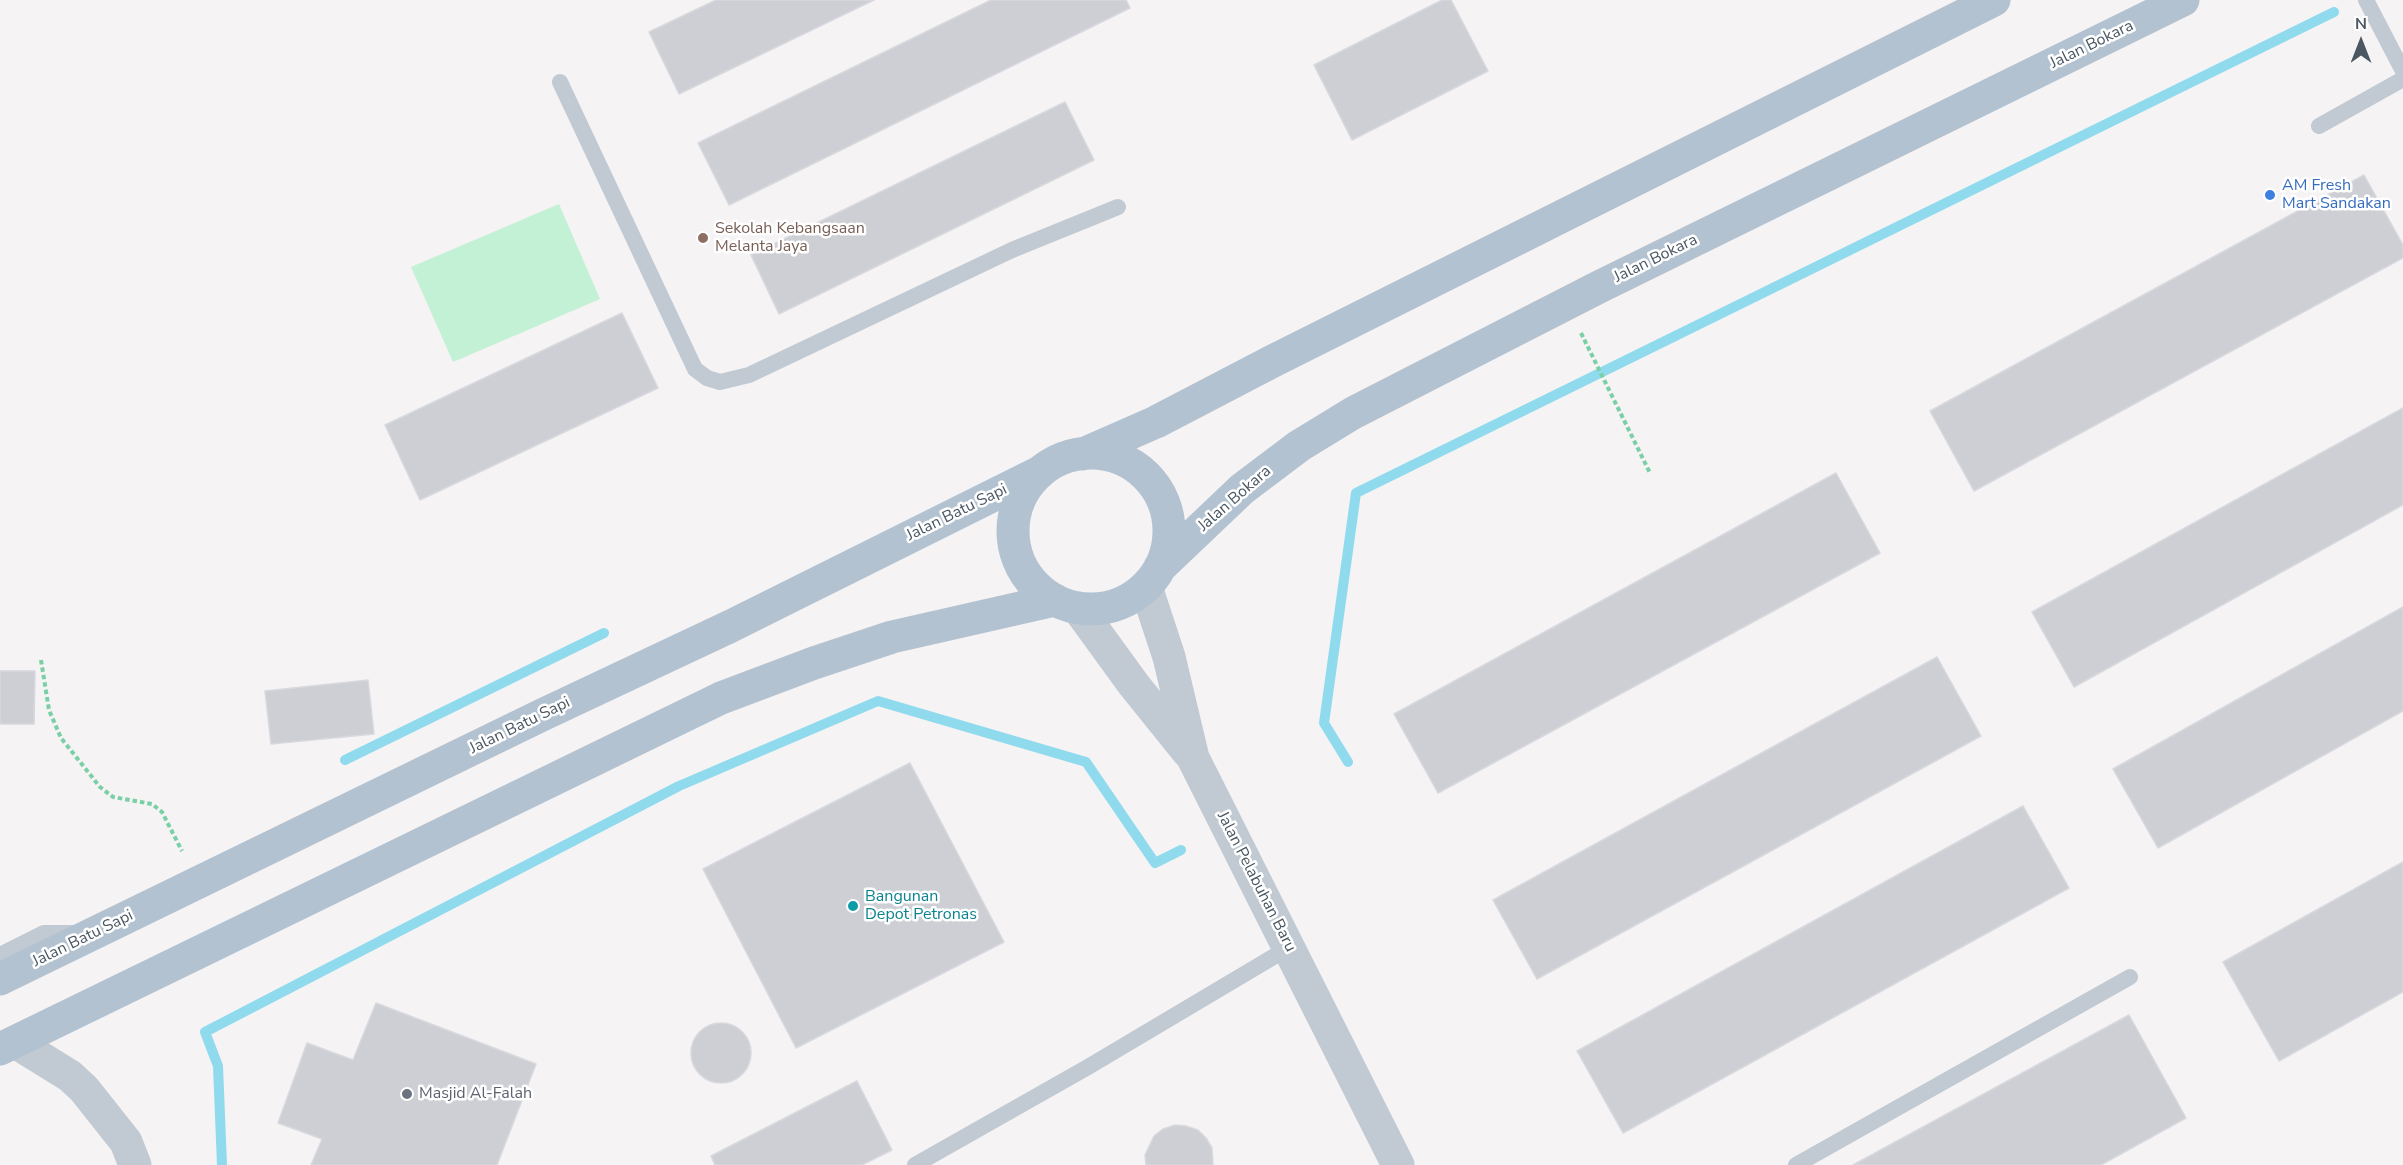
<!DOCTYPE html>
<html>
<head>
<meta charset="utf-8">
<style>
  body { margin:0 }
  #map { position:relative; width:2403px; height:1165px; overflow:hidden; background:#f5f3f3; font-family:"Nunito Sans",sans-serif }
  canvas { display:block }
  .north { position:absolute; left:2331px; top:12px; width:60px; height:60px; -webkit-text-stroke:4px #fff; paint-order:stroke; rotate:0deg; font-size:16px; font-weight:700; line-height:24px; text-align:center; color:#4a5661 }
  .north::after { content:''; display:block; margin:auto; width:21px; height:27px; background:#4a5661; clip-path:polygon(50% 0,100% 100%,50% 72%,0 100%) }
</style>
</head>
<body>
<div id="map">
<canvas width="2403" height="1165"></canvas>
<div class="north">N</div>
</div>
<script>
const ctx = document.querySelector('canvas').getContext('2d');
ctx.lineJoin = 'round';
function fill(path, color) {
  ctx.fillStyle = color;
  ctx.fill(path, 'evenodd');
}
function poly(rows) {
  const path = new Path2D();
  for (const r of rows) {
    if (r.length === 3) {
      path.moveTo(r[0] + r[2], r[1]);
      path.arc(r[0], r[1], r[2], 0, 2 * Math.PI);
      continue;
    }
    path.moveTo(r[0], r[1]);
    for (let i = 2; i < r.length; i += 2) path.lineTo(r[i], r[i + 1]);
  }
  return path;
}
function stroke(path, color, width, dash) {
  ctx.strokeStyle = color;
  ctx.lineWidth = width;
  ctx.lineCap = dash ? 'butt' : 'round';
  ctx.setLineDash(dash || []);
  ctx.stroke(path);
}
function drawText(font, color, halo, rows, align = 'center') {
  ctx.font = font + ' "Nunito Sans",sans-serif';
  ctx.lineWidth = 5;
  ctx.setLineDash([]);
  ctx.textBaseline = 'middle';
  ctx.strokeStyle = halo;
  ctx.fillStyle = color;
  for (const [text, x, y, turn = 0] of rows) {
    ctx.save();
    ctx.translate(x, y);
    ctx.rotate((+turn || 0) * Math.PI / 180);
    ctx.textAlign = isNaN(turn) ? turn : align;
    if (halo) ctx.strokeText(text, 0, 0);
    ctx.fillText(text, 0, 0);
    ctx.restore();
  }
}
const green = poly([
  [559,204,600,299,453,362,411,267]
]);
const stream = poly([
  [345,760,604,633],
  [1348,762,1324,723,1356,493,2334,12],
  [222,1165,218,1066,205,1032,679,786,878,701,1086,762,1155,863,1181,850]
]);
const building = poly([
  [716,0,874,0,679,94,649,32,716,0],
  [991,0,1126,0,1130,8,729,205,698,143,991,0],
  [1442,0,1451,0,1488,71,1352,140,1314,65,1442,0],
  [1065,102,1094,160,779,314,751,255,1065,102],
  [2364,175,2403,245,2403,258,1974,491,1930,411,2364,175],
  [622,313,658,388,420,500,385,425,622,313],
  [2403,408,2403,505,2074,687,2032,612,2403,408],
  [1836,473,1880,553,1438,793,1394,714,1836,473],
  [2403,607,2403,711,2158,848,2113,769,2403,607],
  [1937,657,1981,736,1537,979,1493,900,1937,657],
  [0,671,35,671,34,724,0,724,0,671],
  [368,680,374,734,271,744,265,691,368,680],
  [910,763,1004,942,796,1048,703,869,910,763],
  [2023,806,2069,888,1623,1133,1577,1051,2023,806],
  [2403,862,2403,992,2279,1061,2223,962,2403,862],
  [376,1003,536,1064,497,1165,311,1165,322,1139,278,1123,307,1043,353,1060,376,1003],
  [2129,1015,2186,1118,2101,1165,1853,1165,2129,1015],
  [721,1053,30],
  [857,1081,892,1150,862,1165,715,1165,711,1156,857,1081],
  [1175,1125,1186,1126,1198,1130,1206,1138,1212,1148,1213,1165,1146,1165,1145,1155,1154,1136,1163,1129,1175,1125]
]);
const path = poly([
  [1581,333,1650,473],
  [41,660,49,710,61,738,100,787,113,797,152,804,162,812,182,851]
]);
const service = poly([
  [2366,0,2403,71],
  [560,82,695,369,707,378,720,382,749,375,1012,250,1118,207],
  [2319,126,2403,79],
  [0,955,44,933,78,933],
  [915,1165,1088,1067,1290,947],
  [1796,1165,2130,977]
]);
const tertiary = poly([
  [1146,587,1169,657,1193,758,1398,1165],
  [1078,608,1134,685,1188,752],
  [15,1042,70,1076,84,1089,126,1142,135,1165]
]);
const primary = poly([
  [1091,531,78],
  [1083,454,1156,422,1273,361,1994,0],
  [1160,567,1242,489,1299,446,1353,413,1599,287,2183,0],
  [0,979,542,715,731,626,1040,472],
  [0,1049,721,698,814,663,892,637,1055,600]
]);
const markers = [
  [2270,195,6,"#3f7fe0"],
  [703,238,6,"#8d6e63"],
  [853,906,6,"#0f9aa8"],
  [407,1094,6,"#6b7280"]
];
const streetNames = [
  ["Jalan Bokara",2092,45,-26],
  ["Jalan Bokara",1656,259,-26],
  ["Jalan Bokara",1235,499,-41],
  ["Jalan Batu Sapi",957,513,-26],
  ["Jalan Batu Sapi",520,726,-26],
  ["Jalan Pelabuhan Baru",1256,882,63],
  ["Jalan Batu Sapi",83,939,-26]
];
const shopNames = [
  ["AM Fresh",2282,186],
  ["Mart Sandakan",2282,204]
];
const educationNames = [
  ["Sekolah Kebangsaan",715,229],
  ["Melanta Jaya",715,247]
];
const cultureNames = [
  ["Bangunan",865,897],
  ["Depot Petronas",865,915]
];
const worshipNames = [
  ["Masjid Al-Falah",419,1094]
];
fill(green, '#c3f1d5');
stroke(stream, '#90daee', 10);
fill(building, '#cdcfd5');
stroke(building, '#d7d9de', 1.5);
stroke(path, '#7ad0a6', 4, [4.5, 3]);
stroke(service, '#c1cad2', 16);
stroke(tertiary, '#c1cad2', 33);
stroke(primary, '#b3c2d1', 33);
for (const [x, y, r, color] of markers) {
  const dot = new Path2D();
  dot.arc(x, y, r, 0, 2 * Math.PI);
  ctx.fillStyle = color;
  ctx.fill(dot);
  stroke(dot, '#fff', 2);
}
drawText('16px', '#4a5661', '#fff', streetNames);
drawText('16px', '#366cbe', '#fff', shopNames, 'left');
drawText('16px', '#785e54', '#fff', educationNames, 'left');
drawText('16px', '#0d838f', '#fff', cultureNames, 'left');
drawText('16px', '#5b616d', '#fff', worshipNames, 'left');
</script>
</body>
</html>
